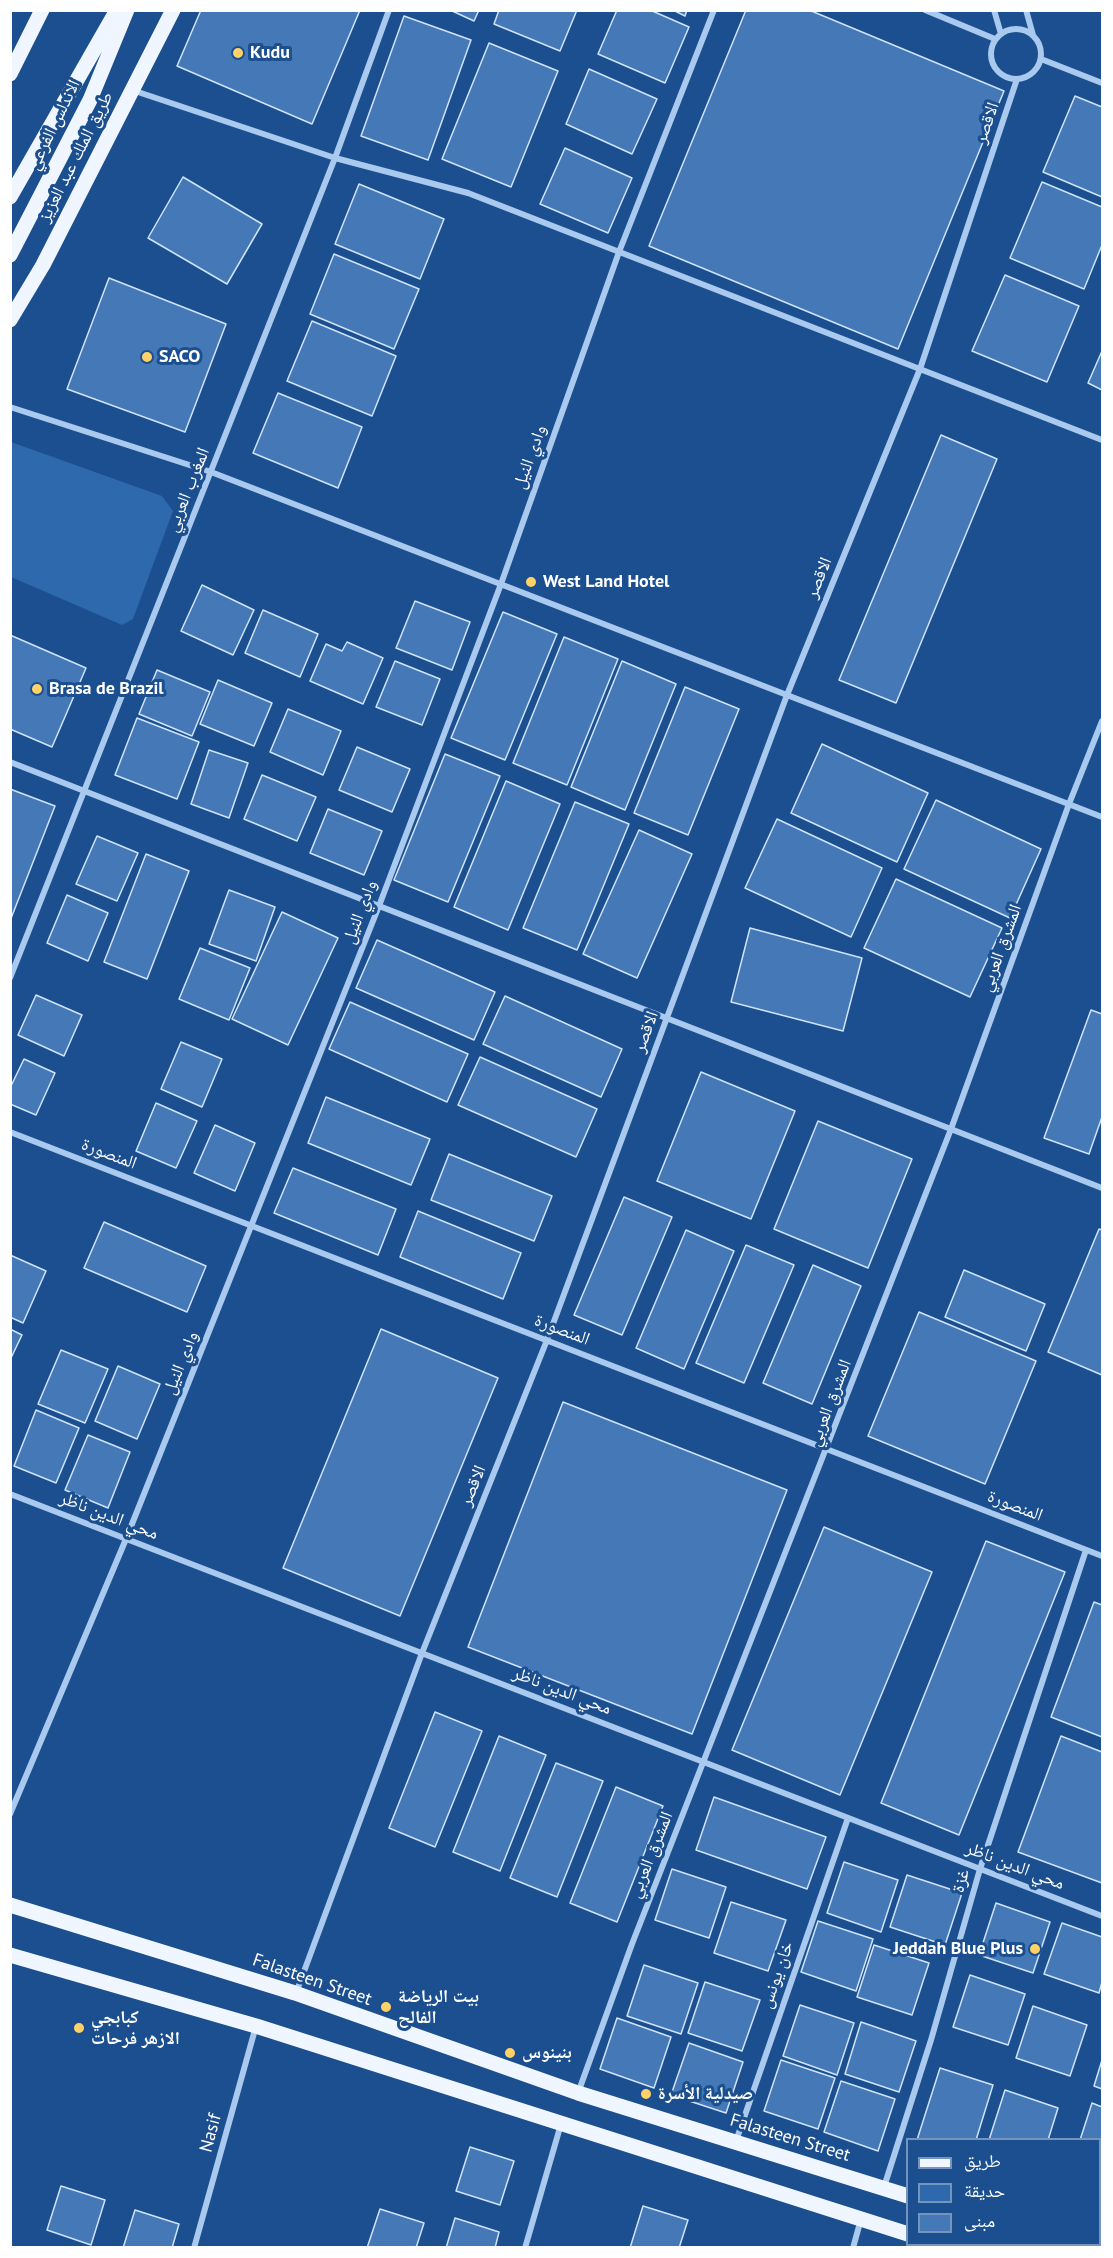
<!DOCTYPE html>
<html>
<head>
<meta charset="utf-8">
<style>
  body { margin:0 }
  #map { position:relative; width:1113px; height:2258px; overflow:hidden; background:#1b4f8f; font-family:"PT Sans","Noto Naskh Arabic",sans-serif }
  canvas { display:block }
  .frame { position:absolute; inset:0; border:12px solid #fff; pointer-events:none }
  .legend { position:absolute; left:906px; top:2138px; width:195px; height:108px; box-sizing:border-box; background:#1b4f8f; border:2px solid #7695bc; margin:0; padding:8px 10px; list-style:none; font-size:18px; color:#fff }
  .legend li { display:flex; align-items:center; gap:12px; height:30px }
  .legend b { width:30px; border:2px solid #7695bc }
</style>
</head>
<body>
<div id="map">
<canvas width="1113" height="2258"></canvas>
<div class="frame"></div>
<ul class="legend">
<li><b style="height:8px;background:#f0f6ff"></b>طريق</li>
<li><b style="height:16px;background:#2e69ad"></b>حديقة</li>
<li><b style="height:16px;background:#4478b7"></b>مبنى</li>
</ul>
</div>
<script>
const ctx = document.querySelector('canvas').getContext('2d');
ctx.lineJoin = 'round';
function fill(path, color) {
  ctx.fillStyle = color;
  ctx.fill(path, 'evenodd');
}
function poly(rows) {
  const path = new Path2D();
  for (const r of rows) {
    if (r.length === 3) {
      path.moveTo(r[0] + r[2], r[1]);
      path.arc(r[0], r[1], r[2], 0, 2 * Math.PI);
      continue;
    }
    path.moveTo(r[0], r[1]);
    for (let i = 2; i < r.length; i += 2) path.lineTo(r[i], r[i + 1]);
  }
  return path;
}
function stroke(path, color, width, dash) {
  ctx.strokeStyle = color;
  ctx.lineWidth = width;
  ctx.lineCap = dash ? 'butt' : 'round';
  ctx.setLineDash(dash || []);
  ctx.stroke(path);
}
function drawText(font, color, halo, rows, align = 'center') {
  ctx.font = font + ' "PT Sans","Noto Naskh Arabic",sans-serif';
  ctx.lineWidth = 6;
  ctx.setLineDash([]);
  ctx.textBaseline = 'middle';
  ctx.strokeStyle = halo;
  ctx.fillStyle = color;
  for (const [text, x, y, turn = 0] of rows) {
    ctx.save();
    ctx.translate(x, y);
    ctx.rotate((+turn || 0) * Math.PI / 180);
    ctx.textAlign = isNaN(turn) ? turn : align;
    if (halo) ctx.strokeText(text, 0, 0);
    ctx.fillText(text, 0, 0);
    ctx.restore();
  }
}
const green = poly([
  [11,442,162,496,173,511,133,619,122,625,11,577]
]);
const building = poly([
  [201,10,360,10,312,124,177,66,201,10],
  [450,10,479,10,474,21,450,10],
  [499,10,577,10,560,51,494,24,499,10],
  [617,10,650,10,689,27,665,83,598,54,617,10],
  [673,10,687,10,685,16,673,10],
  [746,10,809,10,1004,91,898,349,649,246,746,10],
  [404,16,471,40,428,160,361,136,404,16],
  [489,43,558,71,511,187,442,159,489,43],
  [589,69,657,99,632,154,566,124,589,69],
  [1075,96,1102,107,1102,197,1043,172,1075,96],
  [565,148,632,178,608,233,540,204,565,148],
  [183,177,262,224,227,284,148,238,183,177],
  [1042,182,1102,207,1102,245,1084,289,1010,258,1042,182],
  [359,184,444,219,420,279,335,244,359,184],
  [334,254,419,289,394,349,310,314,334,254],
  [1005,275,1079,306,1047,382,972,351,1005,275],
  [109,278,226,324,185,432,67,389,109,278],
  [312,321,396,356,372,416,287,381,312,321],
  [1102,351,1102,390,1088,383,1102,351],
  [278,393,362,427,338,488,253,453,278,393],
  [941,435,997,459,896,703,839,680,941,435],
  [202,585,254,610,233,655,181,631,202,585],
  [415,601,470,622,452,670,396,648,415,601],
  [263,610,318,634,300,677,245,653,263,610],
  [503,612,557,634,505,760,451,738,503,612],
  [10,635,86,668,52,747,10,729,10,635],
  [564,637,618,659,567,785,513,763,564,637],
  [347,642,383,658,363,704,310,681,326,644,342,651,347,642],
  [395,661,440,679,422,725,376,707,395,661],
  [622,661,676,684,625,810,571,787,622,661],
  [157,670,210,692,192,736,139,714,157,670],
  [218,680,272,703,254,746,200,724,218,680],
  [685,687,739,709,688,835,634,813,685,687],
  [288,709,341,731,323,775,270,752,288,709],
  [137,718,199,742,177,799,115,775,137,718],
  [822,744,928,793,897,862,791,813,822,744],
  [357,747,410,769,392,812,339,790,357,747],
  [209,750,248,763,229,818,191,804,209,750],
  [445,754,500,776,448,902,394,880,445,754],
  [262,775,316,797,297,841,244,819,262,775],
  [506,781,560,804,508,930,454,907,506,781],
  [10,789,55,806,10,921,10,789],
  [936,800,1041,849,1010,918,904,869,936,800],
  [575,802,629,824,577,950,523,928,575,802],
  [328,809,382,831,364,875,310,853,328,809],
  [777,819,882,868,851,937,745,888,777,819],
  [639,830,692,854,637,978,583,954,639,830],
  [97,836,138,853,117,901,76,884,97,836],
  [146,854,189,871,147,979,104,962,146,854],
  [896,879,1002,928,970,997,864,948,896,879],
  [229,890,275,907,256,961,209,944,229,890],
  [67,895,108,913,88,961,47,943,67,895],
  [282,912,338,938,288,1045,232,1019,282,912],
  [750,928,862,958,843,1031,731,1002,750,928],
  [377,940,495,992,474,1040,356,988,377,940],
  [200,948,250,968,229,1020,179,999,200,948],
  [36,995,82,1015,64,1056,18,1035,36,995],
  [505,996,622,1049,601,1097,483,1044,505,996],
  [350,1002,468,1054,447,1102,329,1049,350,1002],
  [1091,1010,1102,1014,1102,1117,1089,1154,1044,1138,1091,1010],
  [181,1042,222,1059,202,1107,161,1089,181,1042],
  [480,1057,597,1109,576,1157,458,1105,480,1057],
  [24,1059,55,1073,36,1115,10,1104,10,1088,24,1059],
  [701,1072,795,1111,751,1219,657,1181,701,1072],
  [326,1097,430,1139,411,1185,308,1143,326,1097],
  [156,1103,197,1121,176,1168,136,1151,156,1103],
  [818,1121,912,1159,868,1268,774,1229,818,1121],
  [215,1125,255,1143,235,1191,194,1173,215,1125],
  [449,1154,552,1196,534,1241,431,1200,449,1154],
  [293,1168,396,1209,378,1255,274,1213,293,1168],
  [624,1197,672,1217,622,1335,574,1315,624,1197],
  [418,1211,521,1253,503,1299,400,1257,418,1211],
  [104,1222,206,1266,187,1312,84,1268,104,1222],
  [1099,1229,1102,1230,1102,1375,1048,1352,1099,1229],
  [686,1230,734,1251,684,1369,636,1348,686,1230],
  [746,1245,794,1265,744,1383,696,1363,746,1245],
  [10,1255,46,1271,23,1323,10,1317,10,1255],
  [813,1265,861,1286,812,1404,763,1383,813,1265],
  [964,1270,1045,1304,1026,1351,945,1317,964,1270],
  [919,1312,1036,1361,985,1484,868,1436,919,1312],
  [10,1329,22,1335,10,1360,10,1329],
  [381,1329,498,1378,400,1616,283,1568,381,1329],
  [61,1350,108,1369,85,1423,38,1404,61,1350],
  [118,1366,160,1384,137,1439,95,1421,118,1366],
  [563,1402,787,1490,692,1734,468,1647,563,1402],
  [36,1410,79,1428,56,1483,14,1466,36,1410],
  [88,1435,130,1452,108,1508,65,1490,88,1435],
  [824,1527,932,1572,840,1795,732,1750,824,1527],
  [986,1541,1065,1572,959,1835,881,1803,986,1541],
  [1094,1602,1102,1605,1102,1737,1051,1717,1094,1602],
  [435,1712,482,1731,435,1847,389,1828,435,1712],
  [499,1736,546,1755,500,1871,453,1852,499,1736],
  [1061,1736,1102,1752,1102,1883,1018,1852,1061,1736],
  [556,1763,603,1781,557,1897,510,1878,556,1763],
  [616,1787,663,1806,617,1922,570,1903,616,1787],
  [714,1797,826,1837,807,1889,696,1850,714,1797],
  [844,1862,898,1880,881,1932,827,1913,844,1862],
  [672,1869,726,1887,709,1938,655,1920,672,1869],
  [907,1875,962,1893,945,1945,890,1927,907,1875],
  [731,1902,786,1920,768,1971,714,1953,731,1902],
  [996,1903,1050,1922,1033,1973,979,1955,996,1903],
  [818,1921,873,1939,856,1991,801,1972,818,1921],
  [1062,1923,1102,1937,1102,1982,1099,1993,1044,1974,1062,1923],
  [874,1945,929,1963,912,2015,857,1997,874,1945],
  [644,1965,698,1983,681,2034,627,2016,644,1965],
  [970,1975,1025,1994,1008,2045,953,2027,970,1975],
  [705,1982,760,2000,742,2051,688,2033,705,1982],
  [800,2005,854,2023,837,2075,783,2056,800,2005],
  [1033,2006,1087,2025,1070,2076,1016,2058,1033,2006],
  [617,2018,671,2037,654,2088,600,2069,617,2018],
  [861,2022,916,2041,899,2092,845,2074,861,2022],
  [689,2043,743,2062,726,2113,671,2095,689,2043],
  [781,2060,835,2078,818,2129,764,2111,781,2060],
  [1102,2060,1102,2089,1094,2086,1102,2060],
  [940,2068,993,2085,976,2140,917,2140,940,2068],
  [841,2081,895,2099,878,2151,824,2132,841,2081],
  [1005,2090,1058,2108,1048,2140,989,2140,1005,2090],
  [1092,2103,1102,2107,1102,2164,1100,2163,1100,2140,1080,2140,1092,2103],
  [470,2147,514,2161,500,2205,456,2191,470,2147],
  [1100,2173,1102,2174,1102,2231,1100,2230,1100,2173],
  [61,2186,105,2200,91,2245,47,2230,61,2186],
  [643,2206,688,2220,679,2248,630,2248,643,2206],
  [380,2209,424,2223,416,2248,367,2248,380,2209],
  [135,2210,179,2224,172,2248,123,2248,135,2210],
  [455,2218,499,2232,495,2248,446,2248,455,2218]
]);
const street = poly([
  [925,10,995,39],
  [994,10,1001,34],
  [1026,10,1033,35],
  [1016,54,25],
  [1041,59,1102,83],
  [132,90,335,158,468,193,1102,440],
  [10,407,211,472,1102,817],
  [10,762,1102,1188],
  [10,978,335,158,389,10],
  [10,1132,1102,1556],
  [10,1494,1102,1916],
  [10,1814,126,1539,379,906,501,584,619,252,714,10],
  [296,1993,422,1653,547,1340,787,695,920,369,1017,79],
  [578,2093,632,1944,951,1129,1069,804,1102,721],
  [736,2141,848,1818],
  [884,2187,931,2040,980,1869,1086,1550],
  [194,2248,256,2026],
  [525,2248,561,2124],
  [853,2248,861,2219]
]);
const primary = poly([
  [10,74,42,10],
  [10,197,117,10],
  [10,255,90,100,127,10],
  [10,320,43,265,173,10],
  [10,1905,295,1993,578,2093,908,2196],
  [10,1955,256,2026,908,2234],
  [940,2244,949,2248],
  [1052,2244,1061,2248]
]);
const markers = [
  [238,53,6,"#ffd166"],
  [147,357,6,"#ffd166"],
  [531,582,6,"#ffd166"],
  [37,689,6,"#ffd166"],
  [1035,1949,6,"#ffd166"],
  [386,2007,6,"#ffd166"],
  [79,2028,6,"#ffd166"],
  [510,2053,6,"#ffd166"],
  [646,2094,6,"#ffd166"]
];
const poiNames = [
  ["Kudu",250,53],
  ["SACO",159,357],
  ["West Land Hotel",543,582],
  ["Brasa de Brazil",49,689],
  ["Jeddah Blue Plus",1023,1949,"right"],
  ["بيت الرياضة",398,1997],
  ["الفالح",398,2018],
  ["كبابجي",91,2018],
  ["الازهر فرحات",91,2039],
  ["بنينوس",522,2053],
  ["صيدلية الأسرة",658,2094]
];
const streetNames = [
  ["الاقصر",987,123,-71],
  ["الاندلس الفرعي",54,125,-64],
  ["طريق الملك عبد العزيز",76,157,-63],
  ["وادي النيل",530,457,-70],
  ["المغرب العربي",188,490,-68],
  ["الاقصر",819,578,-68],
  ["وادي النيل",360,912,-69],
  ["المشرق العربي",1001,948,-70],
  ["الاقصر",646,1032,-70],
  ["المنصورة",109,1154,21],
  ["المنصورة",562,1330,21],
  ["وادي النيل",181,1363,-68],
  ["المشرق العربي",830,1403,-69],
  ["الاقصر",473,1486,-68],
  ["المنصورة",1015,1506,21],
  ["محي الدين ناظر",109,1516,21],
  ["محي الدين ناظر",562,1691,21],
  ["المشرق العربي",651,1855,-68],
  ["محي الدين ناظر",1015,1866,21],
  ["غزة",961,1881,-74],
  ["خان يونس",777,1975,-71],
  ["Falasteen Street",312,1980,19],
  ["Nasif",211,2133,-75],
  ["Falasteen Street",790,2138,17]
];
fill(green, '#2e69ad');
fill(building, '#4478b7');
stroke(building, '#cfe3fa', 1.5);
stroke(street, '#a9c9ee', 6);
stroke(primary, '#f0f6ff', 15);
for (const [x, y, r, color] of markers) {
  const dot = new Path2D();
  dot.arc(x, y, r, 0, 2 * Math.PI);
  ctx.fillStyle = color;
  ctx.fill(dot);
  stroke(dot, '#1b4f8f', 2);
}
drawText('bold 18px', '#fff', '#1b4f8f', poiNames, 'left');
drawText('18px', '#fff', '#1b4f8f', streetNames);
</script>
</body>
</html>
